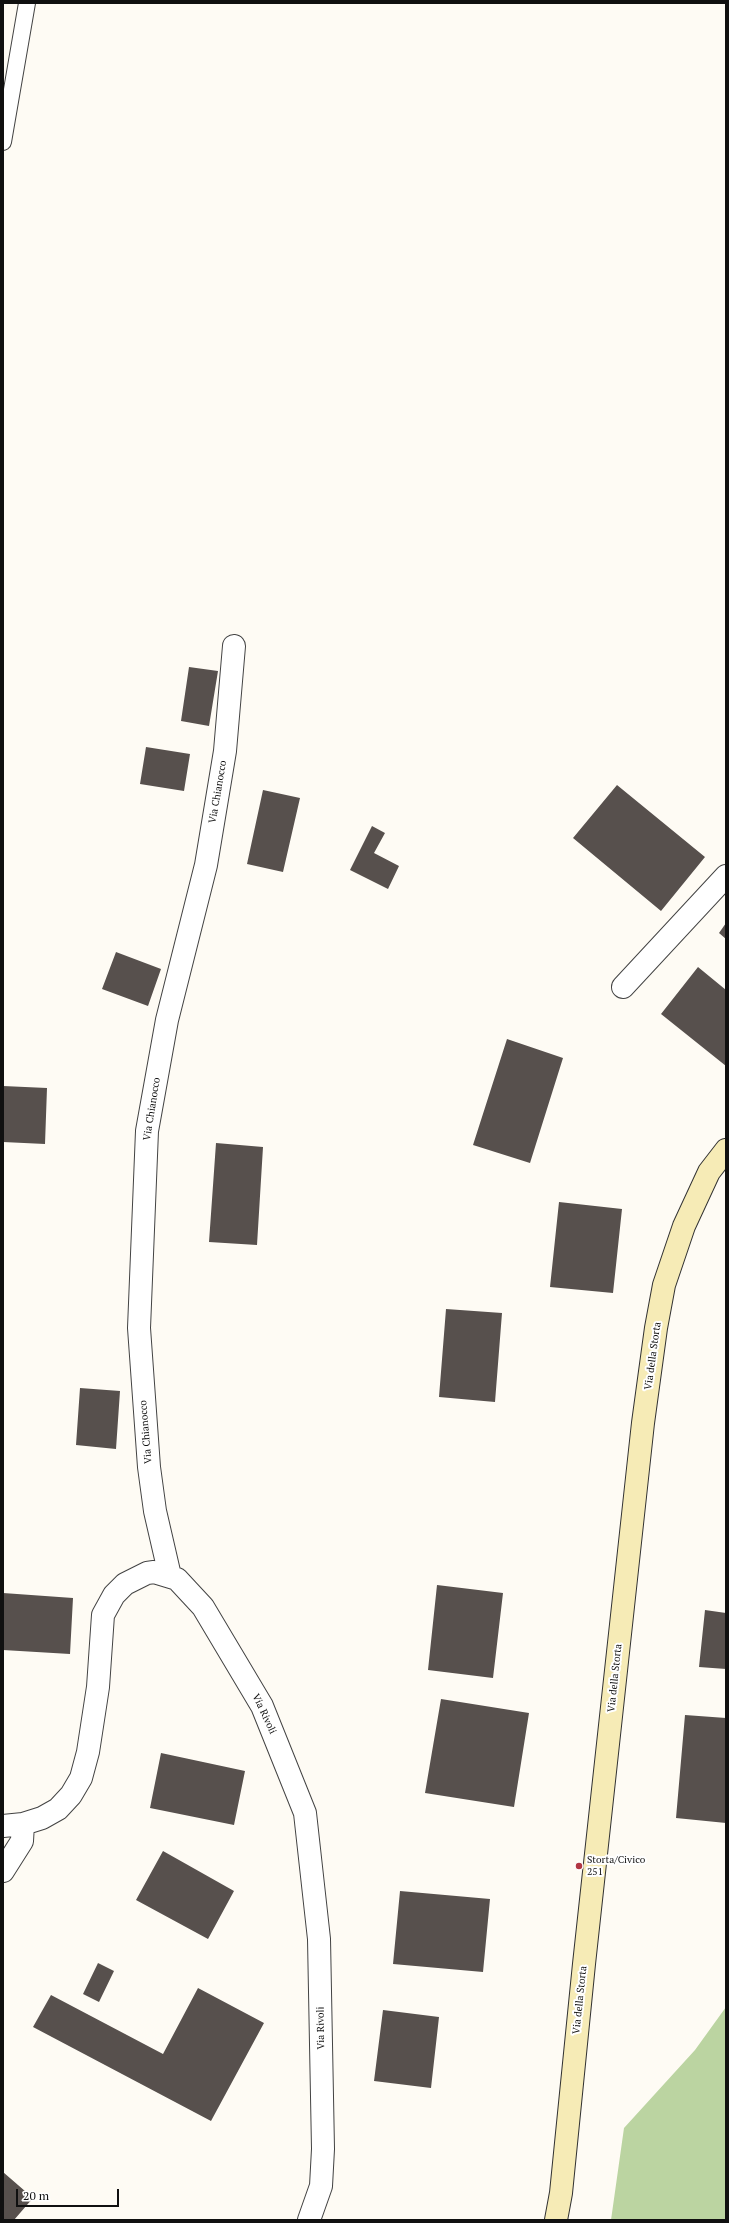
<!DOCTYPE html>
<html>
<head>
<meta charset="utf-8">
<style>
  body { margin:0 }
  #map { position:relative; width:729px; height:2223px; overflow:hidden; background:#fefbf4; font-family:"PT Serif",serif }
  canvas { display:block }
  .frame { position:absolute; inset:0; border:4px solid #101010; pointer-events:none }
  .scale { position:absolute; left:16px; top:2189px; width:103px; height:18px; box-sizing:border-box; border:2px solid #101010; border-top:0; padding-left:5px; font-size:12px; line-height:14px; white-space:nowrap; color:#101010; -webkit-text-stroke:3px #fff; paint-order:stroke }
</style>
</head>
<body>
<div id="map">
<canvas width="729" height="2223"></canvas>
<div class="frame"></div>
<div class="scale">20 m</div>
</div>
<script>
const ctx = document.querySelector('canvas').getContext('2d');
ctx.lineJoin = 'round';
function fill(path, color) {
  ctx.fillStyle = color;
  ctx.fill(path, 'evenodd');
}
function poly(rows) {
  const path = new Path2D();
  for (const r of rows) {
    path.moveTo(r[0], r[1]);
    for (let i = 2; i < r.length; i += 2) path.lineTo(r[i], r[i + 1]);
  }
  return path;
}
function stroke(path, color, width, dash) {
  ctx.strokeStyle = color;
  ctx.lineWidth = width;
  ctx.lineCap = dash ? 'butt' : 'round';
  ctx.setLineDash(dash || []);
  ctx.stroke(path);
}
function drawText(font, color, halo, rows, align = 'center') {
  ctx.font = font + ' "PT Serif",serif';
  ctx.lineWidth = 4;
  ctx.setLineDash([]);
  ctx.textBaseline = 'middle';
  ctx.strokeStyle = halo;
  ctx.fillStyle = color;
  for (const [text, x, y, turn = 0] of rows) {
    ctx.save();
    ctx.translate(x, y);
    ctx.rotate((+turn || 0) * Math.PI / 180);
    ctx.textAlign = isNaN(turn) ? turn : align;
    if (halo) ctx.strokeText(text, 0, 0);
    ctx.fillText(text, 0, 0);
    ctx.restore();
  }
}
const forest = poly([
  [726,2007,726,2220,611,2220,624,2128,695,2050]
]);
const building = poly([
  [189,667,218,671,209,726,181,721],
  [146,747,190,754,184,791,140,784],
  [617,785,705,857,661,911,573,838],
  [263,790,300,798,283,872,247,864],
  [372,826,385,833,374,853,399,866,388,889,350,870],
  [726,923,726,939,719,933],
  [116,952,161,969,148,1006,102,989],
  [698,967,726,990,726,1066,661,1014],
  [507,1039,563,1058,530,1163,473,1145],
  [3,1086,47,1088,45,1144,3,1142],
  [216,1143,263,1147,257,1245,209,1242],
  [559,1202,622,1209,613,1293,550,1287],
  [446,1309,502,1313,495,1402,439,1397],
  [80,1388,120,1391,116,1449,76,1445],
  [437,1585,503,1593,493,1678,428,1670],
  [3,1593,73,1598,70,1654,3,1650],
  [705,1610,726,1613,726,1669,699,1667],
  [441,1699,529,1713,514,1807,425,1793],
  [685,1715,726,1718,726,1823,676,1818],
  [161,1753,245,1771,234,1825,150,1808],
  [163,1851,234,1891,208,1939,136,1900],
  [400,1891,490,1899,483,1972,393,1964],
  [98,1963,114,1971,99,2002,83,1994],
  [198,1988,264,2023,211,2121,33,2027,51,1995,163,2054],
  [383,2010,439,2017,431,2088,374,2081],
  [3,2172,33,2198,14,2220,3,2220]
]);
const lane = poly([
  [3,142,27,3]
]);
const street = poly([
  [623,987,726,876],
  [170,1576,155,1511,149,1467,139,1328,147,1131,167,1020,206,865,225,751,234,646],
  [3,1826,23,1824,42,1818,58,1809,71,1795,81,1778,88,1752,98,1687,103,1615,114,1595,125,1584,147,1573,154,1572,177,1579,203,1607,262,1706,305,1813,319,1939,323,2149,321,2186,309,2220],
  [3,1871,22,1841,23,1824]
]);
const secondary = poly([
  [556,2220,561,2193,584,1964,643,1423,656,1328,664,1285,684,1226,709,1172,726,1150]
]);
const markers = [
  [579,1866,4,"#b13643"]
];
const streetNames = [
  ["Via Chianocco",218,792,-80],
  ["Via Chianocco",152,1109,-81],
  ["Via della Storta",653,1356,-82],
  ["Via Chianocco",146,1432,-95],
  ["Via della Storta",615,1678,-84],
  ["Via Rivoli",264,1714,65],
  ["Via della Storta",580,2000,-84],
  ["Via Rivoli",321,2028,-91]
];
const poiNames = [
  ["Storta/Civico",587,1860],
  ["251",587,1872]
];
fill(forest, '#bbd4a1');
fill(building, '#57504d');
stroke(lane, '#434343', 18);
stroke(street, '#434343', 24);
stroke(secondary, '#323232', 24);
stroke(lane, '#fff', 16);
stroke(street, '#fff', 22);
stroke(secondary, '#f6ebb6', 22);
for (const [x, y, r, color] of markers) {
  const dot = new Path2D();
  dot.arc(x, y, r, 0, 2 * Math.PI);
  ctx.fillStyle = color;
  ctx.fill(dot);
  stroke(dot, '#fff', 1.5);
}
drawText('10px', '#101010', '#fff', streetNames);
drawText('10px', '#101010', '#fff', poiNames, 'left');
</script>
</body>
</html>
